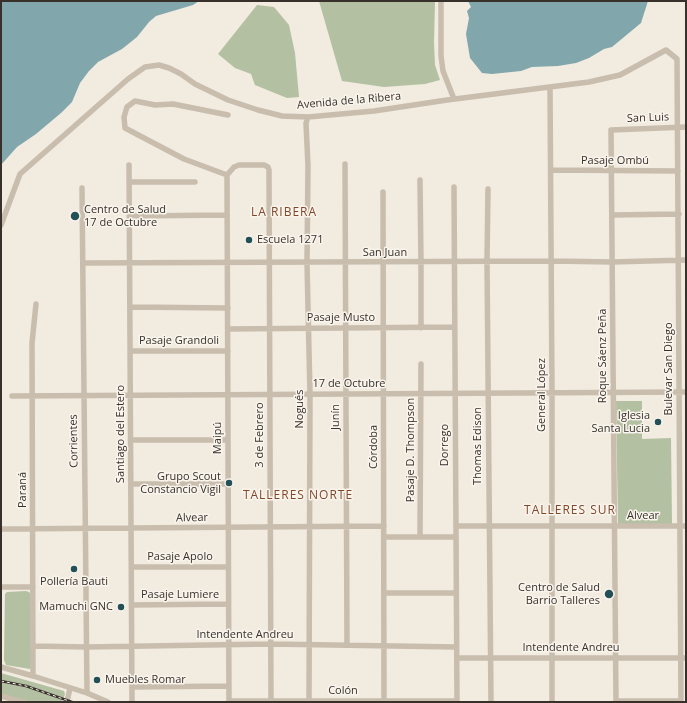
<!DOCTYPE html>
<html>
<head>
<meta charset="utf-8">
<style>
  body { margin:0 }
  #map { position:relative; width:687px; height:703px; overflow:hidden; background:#f2ebe0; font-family:"Open Sans",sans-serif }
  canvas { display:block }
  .frame { position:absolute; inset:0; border:2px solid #38302b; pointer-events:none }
</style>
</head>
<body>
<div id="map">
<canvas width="687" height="703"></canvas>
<div class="frame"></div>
</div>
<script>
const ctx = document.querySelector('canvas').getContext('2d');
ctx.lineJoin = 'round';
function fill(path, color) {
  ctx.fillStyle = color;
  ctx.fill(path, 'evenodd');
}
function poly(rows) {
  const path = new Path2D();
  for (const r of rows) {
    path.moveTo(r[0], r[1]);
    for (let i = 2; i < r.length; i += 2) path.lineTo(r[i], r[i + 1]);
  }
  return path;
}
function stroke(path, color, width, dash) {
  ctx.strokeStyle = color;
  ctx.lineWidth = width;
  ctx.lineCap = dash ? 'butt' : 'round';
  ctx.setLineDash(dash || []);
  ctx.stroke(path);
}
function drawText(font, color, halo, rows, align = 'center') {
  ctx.font = font + ' "Open Sans",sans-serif';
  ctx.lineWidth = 3;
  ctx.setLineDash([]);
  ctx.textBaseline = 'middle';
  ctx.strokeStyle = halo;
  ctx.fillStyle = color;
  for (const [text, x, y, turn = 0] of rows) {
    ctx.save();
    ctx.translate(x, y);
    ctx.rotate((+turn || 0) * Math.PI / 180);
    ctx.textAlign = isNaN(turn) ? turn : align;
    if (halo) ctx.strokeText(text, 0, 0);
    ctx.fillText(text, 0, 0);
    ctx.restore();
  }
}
const green = poly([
  [319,1,435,1,434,43,435,65,440,80,425,84,384,87,342,81],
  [257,5,274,7,289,25,295,53,299,97,287,98,255,85,251,74,235,68,218,54],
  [616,401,642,401,642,439,671,438,672,524,618,524],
  [26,591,29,592,31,595,32,666,30,669,6,665,4,660,5,594,7,592],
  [1,673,64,691,65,694,62,702,30,702,1,694]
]);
const water = poly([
  [1,1,199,1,193,5,156,16,149,22,137,37,122,49,98,62,89,71,80,83,72,102,61,113,36,134,17,147,1,165],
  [468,1,648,1,641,23,612,47,604,49,589,58,576,63,558,66,532,67,521,71,492,74,482,73,470,58,466,34,469,18,467,11,471,7]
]);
const minor = poly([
  [441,1,441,56,443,71,454,99],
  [550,87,552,392,552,702],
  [308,117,306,123,308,166,307,263,310,394,309,702],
  [345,164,347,645],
  [129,165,132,702],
  [551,170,678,171],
  [227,175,234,167,239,165,264,165,268,167,269,170,271,702],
  [227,175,229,702],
  [227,175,184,159,125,128,124,117,127,107,135,101,155,105,173,104,228,115],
  [420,180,421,262,421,328],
  [130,182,195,182],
  [454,187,457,702],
  [82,188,87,693],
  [488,189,487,262,491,702],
  [383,192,384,702],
  [612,215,679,214],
  [130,216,227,215],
  [1,225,20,174,128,79,145,67,159,65,169,68,181,74,195,84,228,100,258,110,282,116,308,117,374,111,447,100,589,82,620,75,666,50,677,59,681,702],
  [83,263,552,261,612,262,686,260],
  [130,307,228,308],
  [228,329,454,327],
  [131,351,228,351],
  [12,396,686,392],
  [131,440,228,440],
  [131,484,228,484],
  [456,526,686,526],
  [1,529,384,526],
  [384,537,456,537],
  [420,537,421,364],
  [132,567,228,567],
  [1,587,33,587],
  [384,593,456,593],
  [132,605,228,604],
  [33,646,86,647,270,644,456,647],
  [457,658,686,658],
  [1,667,33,676,87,693,108,702],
  [33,676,32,343,36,304],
  [132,687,229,686],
  [1,696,23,702],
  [229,701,457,701],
  [616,701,681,701],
  [67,702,70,688],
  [616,702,611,130,686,127]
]);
const rail = poly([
  [1,681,26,686,72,702]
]);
const markers = [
  [75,216,5,"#234f57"],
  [249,240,4,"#234f57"],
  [658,422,4,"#234f57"],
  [229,483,4,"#234f57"],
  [74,569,4,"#234f57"],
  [609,594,5,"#234f57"],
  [121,607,4,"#234f57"],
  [97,680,4,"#234f57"]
];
const streetNames = [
  ["Avenida de la Ribera",349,101,-5],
  ["San Luis",648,118,-2],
  ["Pasaje Ombú",615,161],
  ["San Juan",385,253],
  ["Pasaje Musto",341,318],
  ["Pasaje Grandoli",179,341],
  ["Roque Sáenz Peña",603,356,-90],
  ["Bulevar San Diego",669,369,-90],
  ["17 de Octubre",349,384],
  ["General López",542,395,-90],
  ["Nogués",300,409,-90],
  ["Junín",336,417,-90],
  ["Santiago del Estero",121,434,-90],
  ["3 de Febrero",260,435,-90],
  ["Maipú",218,438,-90],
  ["Corrientes",74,441,-91],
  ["Dorrego",445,445,-90],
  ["Thomas Edison",478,446,-90],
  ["Córdoba",374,447,-90],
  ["Pasaje D. Thompson",411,450,-90],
  ["Paraná",23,490,-90],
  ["Alvear",643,516],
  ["Alvear",192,518,-1],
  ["Pasaje Apolo",180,557],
  ["Pasaje Lumiere",180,595],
  ["Intendente Andreu",245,635],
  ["Intendente Andreu",571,648],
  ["Colón",343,691]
];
const poiNames = [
  ["Centro de Salud",84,210,"left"],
  ["17 de Octubre",84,223,"left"],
  ["Escuela 1271",257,240,"left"],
  ["Iglesia",650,416],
  ["Santa Lucia",650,429],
  ["Grupo Scout",221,477],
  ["Constancio Vigil",221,490],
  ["Pollería Bauti",74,582,"center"],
  ["Centro de Salud",600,588],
  ["Barrio Talleres",600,601],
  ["Mamuchi GNC",113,607],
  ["Muebles Romar",105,680,"left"]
];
const neighbourhoodNames = [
  ["LA RIBERA",284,213],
  ["TALLERES NORTE",298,496],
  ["TALLERES SUR",570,511]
];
fill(green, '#b3c0a1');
fill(water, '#81a7ad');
stroke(minor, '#c9bdad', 5.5);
stroke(rail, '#38302b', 2.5);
stroke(rail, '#f9f5ed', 1, [3]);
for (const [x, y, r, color] of markers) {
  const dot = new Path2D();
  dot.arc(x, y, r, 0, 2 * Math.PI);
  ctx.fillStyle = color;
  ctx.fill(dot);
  stroke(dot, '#f9f5ed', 1.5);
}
drawText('11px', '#38302b', '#f9f5ed', streetNames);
drawText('11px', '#38302b', '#f9f5ed', poiNames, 'right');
ctx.letterSpacing = '1px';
drawText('12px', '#824729', '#f9f5ed', neighbourhoodNames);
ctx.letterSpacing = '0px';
</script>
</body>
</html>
